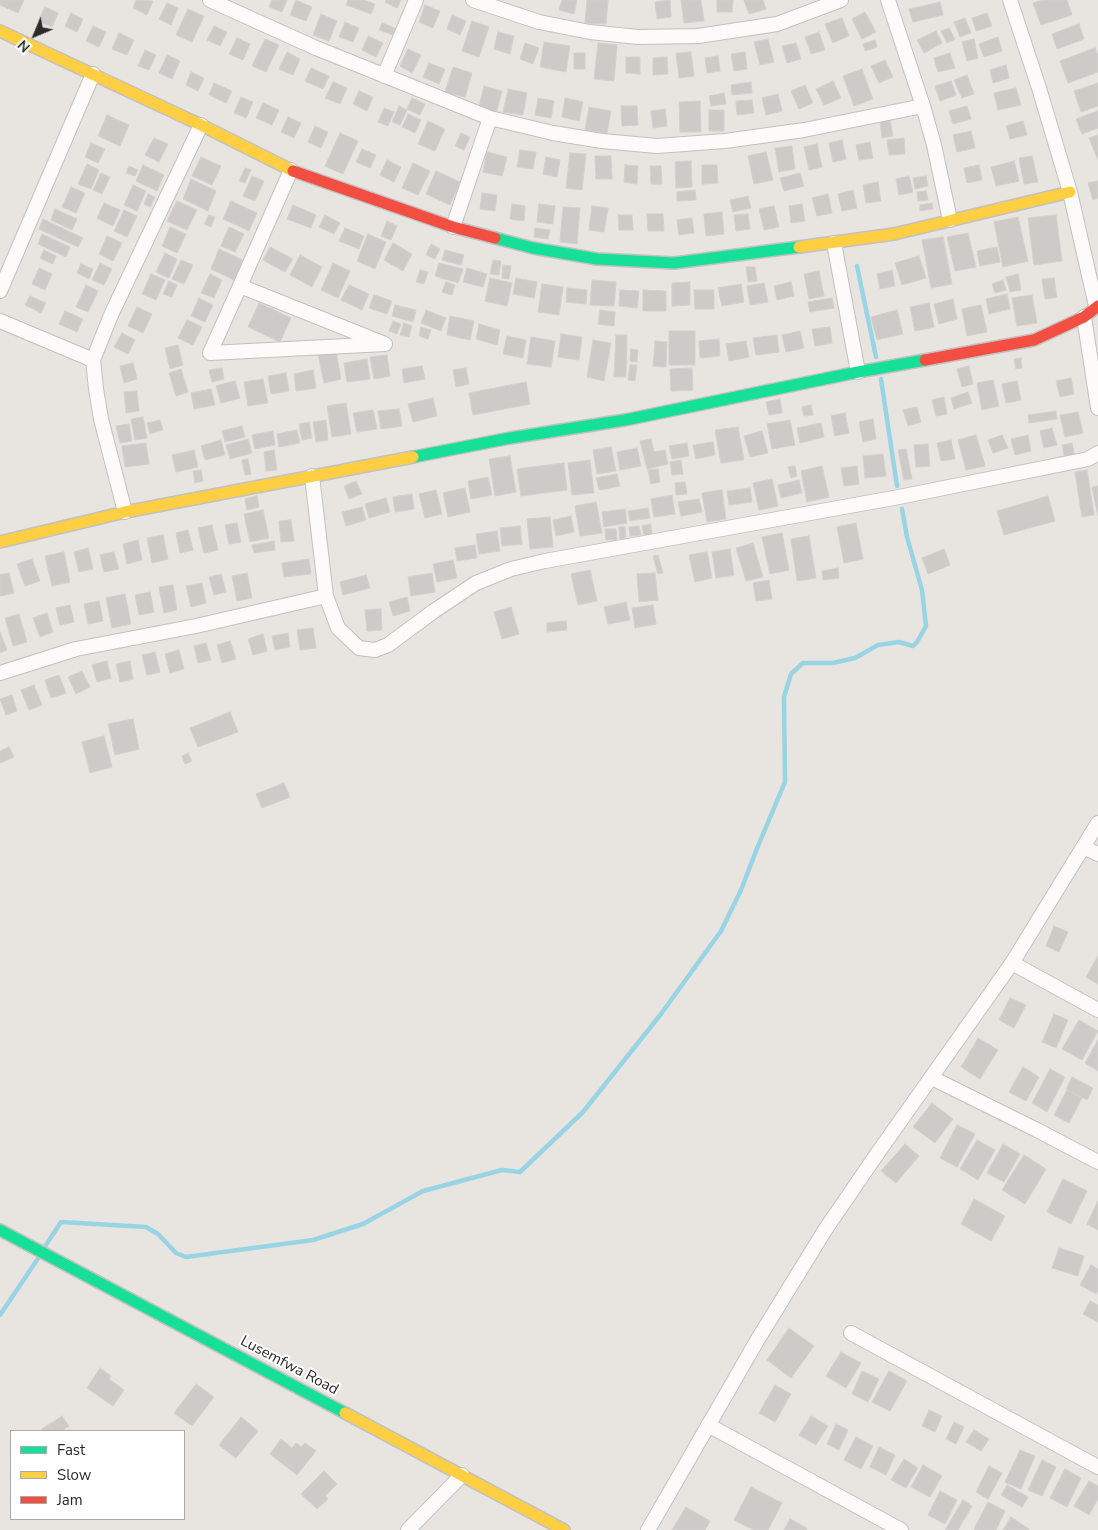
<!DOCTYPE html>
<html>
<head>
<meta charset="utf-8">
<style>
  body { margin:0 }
  #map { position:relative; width:1098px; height:1530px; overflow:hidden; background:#e8e4e0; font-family:"Nunito Sans",sans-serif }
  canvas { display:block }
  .legend { position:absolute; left:10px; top:1430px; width:175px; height:90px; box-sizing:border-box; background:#fff; border:1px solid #aaa; margin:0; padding:6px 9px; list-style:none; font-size:15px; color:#2a2a2a }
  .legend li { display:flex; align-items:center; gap:10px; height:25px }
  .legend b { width:25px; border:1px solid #aaa }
  .north { position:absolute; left:10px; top:10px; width:50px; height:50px; -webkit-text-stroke:4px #fff; paint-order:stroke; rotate:225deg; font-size:14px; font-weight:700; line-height:20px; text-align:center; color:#2a2a2a }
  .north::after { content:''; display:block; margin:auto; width:18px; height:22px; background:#2a2a2a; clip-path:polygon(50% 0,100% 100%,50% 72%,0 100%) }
</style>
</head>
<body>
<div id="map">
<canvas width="1098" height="1530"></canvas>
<ul class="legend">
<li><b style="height:6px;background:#16e098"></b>Fast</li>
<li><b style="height:6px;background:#ffcf43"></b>Slow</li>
<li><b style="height:6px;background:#f24e42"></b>Jam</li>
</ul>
<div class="north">N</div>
</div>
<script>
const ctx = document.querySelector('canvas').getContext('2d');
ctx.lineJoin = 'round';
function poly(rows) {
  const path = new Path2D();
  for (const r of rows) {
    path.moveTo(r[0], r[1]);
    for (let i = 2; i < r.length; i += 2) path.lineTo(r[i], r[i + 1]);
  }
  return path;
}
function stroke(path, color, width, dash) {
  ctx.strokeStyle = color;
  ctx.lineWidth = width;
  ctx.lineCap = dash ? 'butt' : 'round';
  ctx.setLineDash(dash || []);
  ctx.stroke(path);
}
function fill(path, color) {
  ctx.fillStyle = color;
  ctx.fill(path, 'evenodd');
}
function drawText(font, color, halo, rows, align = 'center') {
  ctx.font = font + ' "Nunito Sans",sans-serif';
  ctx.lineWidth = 4;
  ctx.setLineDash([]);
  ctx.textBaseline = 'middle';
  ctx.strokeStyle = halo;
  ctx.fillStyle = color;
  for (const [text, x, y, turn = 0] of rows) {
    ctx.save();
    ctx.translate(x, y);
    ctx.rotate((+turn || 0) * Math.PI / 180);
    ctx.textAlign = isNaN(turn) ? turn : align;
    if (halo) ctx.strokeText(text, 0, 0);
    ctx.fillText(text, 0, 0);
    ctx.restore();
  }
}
const stream = poly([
  [857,266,876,357],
  [881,379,897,486],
  [44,1248,61,1222,146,1227,158,1234,176,1253,186,1257,313,1240,363,1224,423,1191,502,1170,520,1172,583,1112,661,1014,721,931,741,890,758,846,785,782,784,697,791,674,803,663,833,663,855,658,878,645,899,642,913,646,917,642,926,626,922,590,907,537,902,509],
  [0,1315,39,1257]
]);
const building = poly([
  [0,0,24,0,18,13,0,5,0,0],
  [136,0,153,1,147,15,133,8,136,0],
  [272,0,287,0,282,12,269,7,272,0],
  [296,0,312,7,306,21,290,15,296,0],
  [348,0,363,0,375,4,371,14,346,5,348,0],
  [386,0,401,0,397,8,385,2,386,0],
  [562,0,577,0,574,14,559,10,562,0],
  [587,0,608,0,606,24,585,23,587,0],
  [670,0,671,17,657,19,655,2,670,0],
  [681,0,701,0,704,21,684,23,681,0],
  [717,0,733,0,732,12,717,12,717,0],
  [744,0,763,0,766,9,749,14,744,0],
  [1043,0,1067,0,1072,15,1041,25,1033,3,1043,0],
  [940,2,943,15,913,22,909,9,940,2],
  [167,3,178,8,171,25,159,19,167,3],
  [425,5,440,11,433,28,419,22,425,5],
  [45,7,58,13,52,27,38,21,45,7],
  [188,9,204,16,192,42,176,35,188,9],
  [865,12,876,32,862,39,852,19,865,12],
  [71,13,83,19,77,32,65,26,71,13],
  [987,13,992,26,976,31,972,18,987,13],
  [321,14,337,21,329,41,313,35,321,14],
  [452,15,466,21,460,35,447,29,452,15],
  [842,18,849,36,833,43,825,24,842,18],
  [965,18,971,33,960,37,954,22,965,18],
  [472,21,489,27,479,57,462,51,472,21],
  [345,22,359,28,353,42,339,37,345,22],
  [382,23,395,28,393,35,379,30,382,23],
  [1079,24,1084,39,1057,49,1052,34,1079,24],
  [93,26,106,32,99,47,86,41,93,26],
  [214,26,227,32,220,46,207,40,214,26],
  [949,28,955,39,947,43,941,31,949,28],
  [936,31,942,43,924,53,917,40,936,31],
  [498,32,514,36,510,54,494,49,498,32],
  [819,32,825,50,811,54,805,37,819,32],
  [119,33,134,40,127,55,112,49,119,33],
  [368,36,383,43,376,57,362,50,368,36],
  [998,37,1002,51,984,57,979,44,998,37],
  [237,38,250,44,243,60,229,54,237,38],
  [265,39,279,45,266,72,252,66,265,39],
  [768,39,774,62,760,65,754,42,768,39],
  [974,39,978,58,967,61,962,42,974,39],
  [875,40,877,47,865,51,863,44,875,40],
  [544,42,570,46,566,72,540,67,544,42],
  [525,43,539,48,533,64,520,59,525,43],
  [598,43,617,45,614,81,594,79,598,43],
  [796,43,801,59,787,63,782,46,796,43],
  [1095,48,1098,56,1098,72,1068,83,1060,61,1095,48],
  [408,49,421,55,412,73,400,66,408,49],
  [145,50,156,55,149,70,138,66,145,50],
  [287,52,300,59,293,75,279,69,287,52],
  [691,52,694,76,679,78,676,53,691,52],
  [745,52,747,69,734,71,731,54,745,52],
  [574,53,585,53,585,69,574,69,574,53],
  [950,53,955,68,938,72,934,58,950,53],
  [167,55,180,61,172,79,159,73,167,55],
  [718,56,720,71,707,73,705,58,718,56],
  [626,57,640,57,640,74,626,73,626,57],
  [667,57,668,74,653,75,653,58,667,57],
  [885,60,893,77,879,83,871,66,885,60],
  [429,63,445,69,439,84,423,77,429,63],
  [1006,65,1009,78,993,83,990,70,1006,65],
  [453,67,472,73,465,97,445,92,453,67],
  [311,68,329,76,323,89,305,81,311,68],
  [862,69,873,99,854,106,843,76,862,69],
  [191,72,204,78,198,91,186,85,191,72],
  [967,75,974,94,962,98,954,80,967,75],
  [833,81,841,98,824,105,816,89,833,81],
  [951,81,956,95,940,101,935,86,951,81],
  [333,82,347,88,340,104,325,98,333,82],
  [751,82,752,93,732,95,731,85,751,82],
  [214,83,232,91,226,103,209,95,214,83],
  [1098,83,1098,106,1081,112,1074,91,1098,83],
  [805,85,813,103,799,109,791,91,805,85],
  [484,86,502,91,496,114,478,110,484,86],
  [1016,88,1021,105,998,110,994,93,1016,88],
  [508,89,527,93,523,115,503,112,508,89],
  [359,91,373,97,367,111,353,104,359,91],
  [724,93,726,104,711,106,709,96,724,93],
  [778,94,782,111,766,115,762,98,778,94],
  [241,97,253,102,246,118,234,113,241,97],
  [412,98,425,104,420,115,407,109,412,98],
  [538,98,554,101,551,118,535,115,538,98],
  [565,98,583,102,579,121,562,117,565,98],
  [752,100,754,113,737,115,736,101,752,100],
  [700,101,701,132,680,132,679,102,700,101],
  [263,103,279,110,272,125,256,118,263,103],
  [399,106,407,110,400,125,392,122,399,106],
  [621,106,637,106,638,125,622,126,621,106],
  [967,106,971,119,953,124,949,111,967,106],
  [589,107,611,111,607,133,585,130,589,107],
  [384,108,394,112,388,126,378,122,384,108],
  [665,109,667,126,653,128,651,111,665,109],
  [709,110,724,110,724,131,709,131,709,110],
  [1098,111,1098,128,1082,134,1076,119,1098,111],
  [408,114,421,120,415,133,402,127,408,114],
  [107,115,129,125,120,146,98,136,107,115],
  [288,117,301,123,294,138,281,132,288,117],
  [890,120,893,136,882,138,880,121,890,120],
  [428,121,445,129,435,151,418,144,428,121],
  [1023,121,1027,135,1010,139,1006,126,1023,121],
  [315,126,328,132,321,148,308,142,315,126],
  [971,131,975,148,957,152,953,135,971,131],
  [340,133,358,141,343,174,325,166,340,133],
  [461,133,470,137,464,150,455,146,461,133],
  [1098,135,1098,160,1089,138,1098,135],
  [154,138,168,144,159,162,145,155,154,138],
  [904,138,905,154,889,155,887,140,904,138],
  [842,140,846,159,833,162,829,143,842,140],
  [870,142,873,158,859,160,856,145,870,142],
  [91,143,105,149,98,163,85,157,91,143],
  [817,144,822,167,809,170,804,147,817,144],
  [792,146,795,169,779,172,775,148,792,146],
  [362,149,376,155,370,168,356,162,362,149],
  [520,150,536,152,533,169,517,167,520,150],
  [487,152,507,157,502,176,483,172,487,152],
  [766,152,773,180,754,184,748,156,766,152],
  [570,153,586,154,582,190,566,188,570,153],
  [595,156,611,156,612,179,596,179,595,156],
  [1032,156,1038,182,1024,184,1019,158,1032,156],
  [201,157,221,166,212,185,192,176,201,157],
  [546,157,560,160,557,177,543,174,546,157],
  [387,160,401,167,394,182,380,175,387,160],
  [691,161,692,187,676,188,675,162,691,161],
  [1014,161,1019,181,996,186,991,167,1014,161],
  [413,163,430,171,418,195,402,188,413,163],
  [87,164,99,170,91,189,78,184,87,164],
  [143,165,164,175,157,191,136,181,143,165],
  [625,165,638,166,637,184,624,182,625,165],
  [702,165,717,165,718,183,702,184,702,165],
  [979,165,982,180,967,183,964,168,979,165],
  [129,166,138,170,135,176,126,173,129,166],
  [650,166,661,166,662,184,651,184,650,166],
  [245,168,251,170,245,183,239,181,245,168],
  [436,171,460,182,450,205,426,194,436,171],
  [101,173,110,177,102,194,93,190,101,173],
  [800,173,804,186,784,191,780,178,800,173],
  [252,176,264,181,255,201,243,196,252,176],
  [909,176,913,192,899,195,896,179,909,176],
  [926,176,928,186,915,189,913,178,926,176],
  [191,179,216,191,208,211,183,199,191,179],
  [1098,181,1098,198,1093,200,1088,183,1098,181],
  [878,182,881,201,866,203,863,185,878,182],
  [133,185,146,191,137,211,124,205,133,185],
  [71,187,85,193,76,213,62,207,71,187],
  [695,190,696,200,677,201,677,192,695,190],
  [853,190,857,208,842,211,838,194,853,190],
  [926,191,928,200,918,201,917,192,926,191],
  [482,193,497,195,495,211,480,209,482,193],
  [148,194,155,197,150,207,144,204,148,194],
  [828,194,832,213,817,216,812,198,828,194],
  [748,196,751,208,733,212,730,200,748,196],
  [177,201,197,210,187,230,167,221,177,201],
  [231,201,257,213,249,231,223,219,231,201],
  [104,203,120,210,113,226,97,218,104,203],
  [932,203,933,209,920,211,920,205,932,203],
  [512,204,525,206,524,221,510,219,512,204],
  [539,204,555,206,553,224,537,222,539,204],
  [802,204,805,221,791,223,789,206,802,204],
  [293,205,316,215,311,228,287,219,293,205],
  [592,206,608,208,604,232,589,230,592,206],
  [774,206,779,227,764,230,759,209,774,206],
  [563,207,580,208,577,244,560,242,563,207],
  [55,209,77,219,72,230,51,220,55,209],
  [124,210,137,216,127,237,114,231,124,210],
  [722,212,724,234,706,236,704,214,722,212],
  [647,214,663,214,664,231,648,231,647,214],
  [748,214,750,229,736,231,734,215,748,214],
  [209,215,215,217,211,227,204,224,209,215],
  [325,215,340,223,334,234,319,227,325,215],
  [618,215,632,215,633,230,619,230,618,215],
  [1056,215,1062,261,1034,265,1028,218,1056,215],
  [1018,217,1028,261,1003,267,994,222,1018,217],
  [692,218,694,233,679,235,677,220,692,218],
  [43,219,83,238,78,247,39,229,43,219],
  [387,221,397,226,391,240,381,236,387,221],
  [170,227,186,234,177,253,162,246,170,227],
  [229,227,244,234,235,252,221,246,229,227],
  [345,228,364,236,359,249,339,241,345,228],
  [535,228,550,230,548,239,534,237,535,228],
  [968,233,976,267,955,271,947,237,968,233],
  [42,234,70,247,66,257,38,244,42,234],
  [368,234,386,242,375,269,357,261,368,234],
  [107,236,122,243,113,261,99,254,107,236],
  [943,237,952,284,931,288,922,240,943,237],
  [393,243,412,254,403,271,384,260,393,243],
  [431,244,440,249,435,259,426,255,431,244],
  [270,247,293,259,285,272,263,260,270,247],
  [997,247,1000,262,980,266,977,251,997,247],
  [219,249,243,260,234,280,211,269,219,249],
  [44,250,56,256,53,264,40,258,44,250],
  [445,250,464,255,461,265,442,260,445,250],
  [165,253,177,259,169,278,156,272,165,253],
  [300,255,322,267,312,287,290,275,300,255],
  [919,256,926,278,902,285,895,263,919,256],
  [181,260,193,265,184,284,172,279,181,260],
  [493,260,501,261,499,275,490,274,493,260],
  [100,263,112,269,104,285,92,280,100,263],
  [333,263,350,271,338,298,321,290,333,263],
  [439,263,463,269,458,283,435,276,439,263],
  [81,264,93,269,89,279,77,273,81,264],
  [503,265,511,266,509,279,502,278,503,265],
  [746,267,755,267,757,281,748,282,746,267],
  [39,268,52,274,45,290,32,284,39,268],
  [467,268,487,274,483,287,463,282,467,268],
  [420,270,428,272,424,284,416,282,420,270],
  [892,270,895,286,880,289,877,274,892,270],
  [819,271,824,296,809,299,804,274,819,271],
  [151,274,165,280,156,300,142,294,151,274],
  [210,274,222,280,214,298,201,293,210,274],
  [1018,274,1021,290,1010,292,1006,277,1018,274],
  [490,278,512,283,507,306,485,301,490,278],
  [516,278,537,282,534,298,513,294,516,278],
  [1054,278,1057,297,1045,299,1042,279,1054,278],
  [592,280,616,282,614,306,590,305,592,280],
  [1003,280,1006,290,995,293,992,284,1003,280],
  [169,281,177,285,172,297,163,294,169,281],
  [446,282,455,285,452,295,442,292,446,282],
  [690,282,690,305,672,306,672,283,690,282],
  [791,282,794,296,777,300,774,286,791,282],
  [764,283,768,302,750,305,747,286,764,283],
  [542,284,563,287,559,315,538,312,542,284],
  [741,284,744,302,722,306,718,288,741,284],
  [86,285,98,291,88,312,76,307,86,285],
  [349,285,369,294,362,310,341,300,349,285],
  [567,288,587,290,586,304,566,302,567,288],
  [620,290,639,291,637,308,619,306,620,290],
  [643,290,666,291,666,311,643,311,643,290],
  [694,290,714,290,714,309,695,309,694,290],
  [1007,294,1010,309,989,314,986,299,1007,294],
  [374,295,392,301,387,314,369,308,374,295],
  [1032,295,1037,323,1017,326,1012,298,1032,295],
  [30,296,46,303,41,313,25,305,30,296],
  [199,298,213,305,205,322,191,316,199,298],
  [832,298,834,308,810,312,808,302,832,298],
  [953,299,957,319,939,324,934,304,953,299],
  [259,303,291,318,280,342,248,327,259,303],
  [929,303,934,327,915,331,910,307,929,303],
  [395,305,416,310,413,322,392,316,395,305],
  [981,305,987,332,967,336,962,309,981,305],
  [137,307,152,314,143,333,128,326,137,307],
  [426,310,446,318,441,331,421,323,426,310],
  [600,310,615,312,614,326,598,324,600,310],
  [897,310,903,334,877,340,871,317,897,310],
  [65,311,83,319,77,332,59,324,65,311],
  [450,316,474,321,470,340,447,335,450,316],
  [187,320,202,327,193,345,178,338,187,320],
  [393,321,401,324,397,334,389,331,393,321],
  [404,323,412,326,409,337,400,335,404,323],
  [479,324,500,330,497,345,476,339,479,324],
  [421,327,431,330,428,339,419,336,421,327],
  [830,327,832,343,815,346,812,329,830,327],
  [669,331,695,331,695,365,669,365,669,331],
  [800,331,804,348,786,352,782,335,800,331],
  [122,333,135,340,128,354,114,347,122,333],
  [561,334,582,337,579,360,558,357,561,334],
  [616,335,627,335,626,377,614,377,616,335],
  [777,335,779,352,756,355,753,338,777,335],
  [507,336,526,340,523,358,503,354,507,336],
  [531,337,555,341,551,367,527,364,531,337],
  [719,339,720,356,700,358,699,341,719,339],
  [593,340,611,343,604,381,587,377,593,340],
  [655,341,667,342,666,367,653,366,655,341],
  [746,341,749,357,729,361,726,344,746,341],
  [178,345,183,365,170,369,165,348,178,345],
  [631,349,638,350,637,362,630,361,631,349],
  [336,351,341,379,324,383,318,354,336,351],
  [387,355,390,376,374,379,370,357,387,355],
  [1021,358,1022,368,1016,369,1014,359,1021,358],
  [367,359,370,379,347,382,344,363,367,359],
  [133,363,137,379,124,383,120,366,133,363],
  [630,365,637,365,635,381,628,380,630,365],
  [422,366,425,379,404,383,402,369,422,366],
  [969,366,973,384,962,387,957,369,969,366],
  [222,368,224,379,212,382,209,370,222,368],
  [466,368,469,384,456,387,453,370,466,368],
  [692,368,693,390,671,391,670,369,692,368],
  [181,369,188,392,176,396,169,373,181,369],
  [313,370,316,388,296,391,294,374,313,370],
  [286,373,289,391,271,394,268,376,286,373],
  [1071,378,1074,394,1060,397,1056,381,1071,378],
  [263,379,268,403,248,406,244,382,263,379],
  [993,380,999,406,982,410,977,383,993,380],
  [235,381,240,398,221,403,216,386,235,381],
  [1017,381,1021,400,1006,403,1002,384,1017,381],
  [526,382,530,404,473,415,469,393,526,382],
  [211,389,215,405,194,409,191,393,211,389],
  [137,391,139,411,126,413,124,392,137,391],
  [968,392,972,403,954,409,951,398,968,392],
  [944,397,947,414,936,416,932,400,944,397],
  [433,398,437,416,413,422,408,404,433,398],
  [780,399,782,413,769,415,766,402,780,399],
  [346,403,351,434,332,437,327,406,346,403],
  [811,405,813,415,804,416,802,407,811,405],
  [917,407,921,422,908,426,903,410,917,407],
  [399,409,402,426,381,429,378,411,399,409],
  [373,410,377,429,357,432,353,413,373,410],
  [1056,411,1057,419,1029,423,1028,415,1056,411],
  [1078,412,1083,433,1065,437,1060,415,1078,412],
  [845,413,849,433,835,436,831,416,845,413],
  [143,417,147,438,135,440,131,419,143,417],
  [873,419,876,439,863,442,859,422,873,419],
  [160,420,163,430,150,434,147,423,160,420],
  [326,420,328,440,316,442,313,422,326,420],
  [790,420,795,445,772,449,767,424,790,420],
  [309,422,312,438,302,440,299,424,309,422],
  [821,423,824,437,800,443,797,428,821,423],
  [129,424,132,441,120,443,116,426,129,424],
  [242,426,245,437,225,442,222,431,242,426],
  [738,427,744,460,721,463,715,430,738,427],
  [1052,428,1057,445,1044,448,1040,431,1052,428],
  [297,430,300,443,279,447,277,434,297,430],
  [273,431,275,445,255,449,252,435,273,431],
  [762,431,768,453,750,457,744,436,762,431],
  [976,435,985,466,966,470,958,440,976,435],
  [1002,435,1008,448,993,453,988,440,1002,435],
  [1028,435,1031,451,1015,455,1011,439,1028,435],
  [248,439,252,453,230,459,226,445,248,439],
  [651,439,654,452,665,450,668,464,647,469,640,441,651,439],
  [221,440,225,455,205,460,201,446,221,440],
  [951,440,955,459,941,461,937,443,951,440],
  [713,442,715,455,696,459,693,445,713,442],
  [146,443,149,464,125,467,122,446,146,443],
  [687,443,689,456,672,459,669,446,687,443],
  [1072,443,1075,457,1065,459,1062,445,1072,443],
  [928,444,930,466,916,467,914,445,928,444],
  [611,447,616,471,597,474,593,450,611,447],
  [637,448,641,466,620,470,617,452,637,448],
  [906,449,912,479,904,480,898,450,906,449],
  [194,450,198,467,176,472,172,455,194,450],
  [274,450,277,470,266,471,264,452,274,450],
  [883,454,886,476,865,478,863,456,883,454],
  [510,456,516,492,495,496,489,459,510,456],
  [248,459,251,474,245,475,242,460,248,459],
  [590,460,594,493,572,495,568,463,590,460],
  [681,460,683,474,672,475,670,462,681,460],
  [564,463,567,490,521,496,517,469,564,463],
  [795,466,797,476,791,478,788,467,795,466],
  [822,466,829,497,807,502,801,471,822,466],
  [857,466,859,484,844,486,841,468,857,466],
  [658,469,660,482,651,484,648,470,658,469],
  [201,470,203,481,195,483,193,471,201,470],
  [1087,470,1094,515,1082,517,1075,472,1087,470],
  [617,474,620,486,599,490,596,478,617,474],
  [488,477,492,495,471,499,468,481,488,477],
  [772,479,778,506,759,510,753,483,772,479],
  [799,480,802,493,781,498,778,485,799,480],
  [356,481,362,494,349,499,344,486,356,481],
  [685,482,687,494,676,495,675,483,685,482],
  [1098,486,1098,516,1092,487,1098,486],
  [465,488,470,512,448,517,443,493,465,488],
  [750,488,752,502,729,505,727,491,750,488],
  [436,490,442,514,425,518,419,494,436,490],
  [722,490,726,519,707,522,702,493,722,490],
  [412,494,414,509,395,512,393,497,412,494],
  [672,495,675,514,654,517,651,499,672,495],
  [257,496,259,507,247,510,245,499,257,496],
  [1048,496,1055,521,1004,535,997,511,1048,496],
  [386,498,390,512,369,518,365,504,386,498],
  [699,499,702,512,681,516,678,502,699,499],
  [596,502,602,533,580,536,575,506,596,502],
  [362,507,366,520,346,526,342,512,362,507],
  [648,508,650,518,630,521,628,511,648,508],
  [625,509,627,523,604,527,602,512,625,509],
  [263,510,269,538,250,542,244,514,263,510],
  [571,516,574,532,556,536,553,520,571,516],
  [550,517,553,547,530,549,527,519,550,517],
  [291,520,294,541,281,542,279,521,291,520],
  [237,523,241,542,229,544,225,525,237,523],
  [856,523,863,559,844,563,837,527,856,523],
  [651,524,652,534,644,535,642,526,651,524],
  [212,525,218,550,204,553,198,528,212,525],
  [520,526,522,544,502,546,500,528,520,526],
  [639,526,641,535,630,536,629,527,639,526],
  [619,527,625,527,626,538,620,539,619,527],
  [605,529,616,529,617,540,606,540,605,529],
  [188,530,193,550,180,553,176,533,188,530],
  [497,531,500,551,479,554,476,534,497,531],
  [782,533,789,570,770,574,762,537,782,533],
  [163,535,168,559,152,563,147,538,163,535],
  [809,536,816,578,797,581,791,539,809,536],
  [138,540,142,560,127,564,123,544,138,540],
  [274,541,275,550,254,553,252,545,274,541],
  [753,543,763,577,746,581,736,548,753,543],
  [475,545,477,558,457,561,455,548,475,545],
  [88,548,93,569,79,572,74,552,88,548],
  [730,549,734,575,716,578,712,552,730,549],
  [944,549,950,565,928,574,922,558,944,549],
  [64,552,70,582,52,586,45,556,64,552],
  [114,552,119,569,104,572,100,555,114,552],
  [707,552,712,578,695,582,689,555,707,552],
  [658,555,663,573,658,574,653,556,658,555],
  [32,559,40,581,25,586,17,564,32,559],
  [309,559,311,574,284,577,282,563,309,559],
  [453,560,457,578,437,582,433,564,453,560],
  [838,568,839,578,823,580,822,571,838,568],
  [590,570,597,601,578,605,571,574,590,570],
  [9,573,14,593,0,596,0,575,9,573],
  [247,573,252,598,237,601,232,576,247,573],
  [432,573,435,592,411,596,408,577,432,573],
  [655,573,658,600,639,602,637,574,655,573],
  [221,574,226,592,214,595,209,577,221,574],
  [366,575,370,588,343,595,340,582,366,575],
  [769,580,772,599,756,601,753,583,769,580],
  [202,583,206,603,191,607,186,586,202,583],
  [173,585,177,610,164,613,159,587,173,585],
  [150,592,154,612,139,615,135,595,150,592],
  [125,594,131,624,112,628,106,598,125,594],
  [407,597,410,611,393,616,389,602,407,597],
  [99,601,103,621,88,624,84,604,99,601],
  [626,602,630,620,608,624,604,607,626,602],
  [70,605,74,622,60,625,56,608,70,605],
  [653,605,656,624,635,628,632,608,653,605],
  [511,607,519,634,502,639,494,612,511,607],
  [381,609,382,630,367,631,365,610,381,609],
  [47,613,53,632,40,637,33,618,47,613],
  [19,614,27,642,13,646,5,618,19,614],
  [566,621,567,630,547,632,547,623,566,621],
  [313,628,316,648,300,650,297,630,313,628],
  [0,632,7,650,0,653,0,632],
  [288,633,290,647,275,650,272,636,288,633],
  [263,634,267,651,253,655,248,639,263,634],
  [230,641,236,659,222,663,217,645,230,641],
  [206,643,211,660,198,663,194,646,206,643],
  [179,650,184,669,170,673,165,654,179,650],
  [155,652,160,672,147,675,142,655,155,652],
  [107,661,111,678,97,682,92,665,107,661],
  [130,661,133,679,120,682,116,664,130,661],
  [82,671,90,687,76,694,68,677,82,671],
  [59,675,66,693,51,698,45,680,59,675],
  [34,685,42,705,29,710,21,690,34,685],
  [12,695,17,711,6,715,0,699,12,695],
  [230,712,238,732,198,747,190,728,230,712],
  [133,719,139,749,115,755,108,724,133,719],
  [104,736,112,767,90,773,82,742,104,736],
  [9,747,14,757,0,763,0,751,9,747],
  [188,753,192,761,185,764,182,756,188,753],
  [284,783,290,797,262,808,256,794,284,783],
  [1054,926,1068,932,1059,952,1046,946,1054,926],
  [1098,956,1098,984,1086,977,1098,956],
  [1010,998,1026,1005,1014,1028,999,1020,1010,998],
  [1054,1014,1068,1020,1056,1048,1042,1042,1054,1014],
  [1079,1020,1098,1031,1082,1060,1062,1049,1079,1020],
  [978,1038,998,1050,980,1079,961,1067,978,1038],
  [1098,1040,1098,1071,1085,1063,1098,1040],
  [1023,1067,1039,1077,1026,1101,1009,1092,1023,1067],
  [1050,1069,1065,1077,1047,1112,1032,1103,1050,1069],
  [1072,1077,1093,1088,1087,1100,1066,1089,1072,1077],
  [1067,1090,1082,1098,1069,1123,1054,1115,1067,1090],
  [932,1103,953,1119,935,1143,913,1127,932,1103],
  [957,1125,975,1134,957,1167,940,1158,957,1125],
  [977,1140,995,1150,978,1180,960,1169,977,1140],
  [905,1144,919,1156,896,1183,881,1171,905,1144],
  [1003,1144,1020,1154,1004,1182,987,1173,1003,1144],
  [1024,1155,1046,1169,1025,1204,1002,1190,1024,1155],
  [1063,1179,1087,1191,1071,1224,1047,1212,1063,1179],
  [974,1199,1005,1216,991,1241,961,1224,974,1199],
  [1098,1201,1098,1230,1087,1224,1098,1201],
  [1059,1248,1084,1256,1078,1276,1052,1268,1059,1248],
  [1091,1265,1098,1269,1098,1290,1096,1294,1080,1285,1091,1265],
  [1090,1301,1098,1305,1098,1322,1083,1314,1090,1301],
  [789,1328,814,1346,791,1378,767,1360,789,1328],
  [841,1352,861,1363,846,1388,826,1376,841,1352],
  [100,1368,111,1376,109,1379,124,1390,113,1406,87,1388,100,1368],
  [862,1371,879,1379,868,1402,852,1394,862,1371],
  [889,1371,907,1381,890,1411,872,1402,889,1371],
  [196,1384,214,1397,192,1426,174,1413,196,1384],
  [775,1385,791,1394,775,1422,759,1413,775,1385],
  [929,1410,942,1416,935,1432,922,1426,929,1410],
  [62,1416,69,1426,64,1429,66,1431,43,1431,42,1429,62,1416],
  [811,1416,828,1426,816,1445,799,1435,811,1416],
  [241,1417,258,1431,236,1458,219,1445,241,1417],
  [954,1422,964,1427,956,1444,946,1439,954,1422],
  [836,1424,848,1430,839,1450,827,1444,836,1424],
  [974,1430,989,1439,981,1451,966,1442,974,1430],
  [856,1437,873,1446,861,1469,844,1460,856,1437],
  [281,1439,292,1448,296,1443,301,1447,305,1443,316,1451,297,1475,270,1454,281,1439],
  [879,1447,895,1455,886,1475,870,1467,879,1447],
  [1020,1450,1035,1456,1021,1489,1005,1482,1020,1450],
  [904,1459,918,1468,906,1488,891,1480,904,1459],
  [1042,1460,1056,1467,1042,1496,1028,1490,1042,1460],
  [923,1465,942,1476,930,1497,911,1487,923,1465],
  [989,1466,1002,1473,988,1499,976,1492,989,1466],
  [1065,1469,1081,1478,1067,1507,1050,1498,1065,1469],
  [324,1471,337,1484,325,1496,328,1499,317,1509,301,1494,324,1471],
  [1089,1481,1098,1486,1098,1499,1089,1515,1074,1506,1089,1481],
  [1007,1485,1028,1497,1022,1507,1001,1495,1007,1485],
  [751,1487,782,1503,768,1530,754,1530,734,1520,751,1487],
  [940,1491,957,1500,945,1524,928,1515,940,1491],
  [963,1500,972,1506,958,1530,945,1530,963,1500],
  [988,1502,1005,1511,996,1530,977,1530,974,1529,988,1502],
  [686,1507,710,1521,705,1530,672,1530,686,1507],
  [1011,1517,1029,1529,1029,1530,1003,1530,1011,1517],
  [790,1519,807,1528,806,1530,784,1530,790,1519]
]);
const street = poly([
  [210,0,316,48,490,118,553,133,602,141,657,146,725,141,804,130,923,106],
  [473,0,539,22,590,32,638,37,698,36,777,24,841,0],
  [888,0,923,106,934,145,950,220],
  [1010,0,1039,88,1070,192,1096,306],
  [384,76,416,0],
  [453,227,490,118],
  [834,243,858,372],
  [240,286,385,344,210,353,240,286,291,170],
  [0,291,93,74],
  [1084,317,1098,408],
  [0,321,93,360],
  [312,476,326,596,338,628,359,648,375,650,388,645,434,611,476,583,511,569,545,561,899,497,1088,459,1098,453],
  [125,512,101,419,96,389,93,360,111,315,201,125],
  [0,673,76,649,196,626,326,596],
  [1083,847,1098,854],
  [1012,963,1098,1010],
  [932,1078,1037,1130,1098,1162],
  [851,1333,1098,1467],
  [708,1425,901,1530],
  [408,1530,462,1475],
  [648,1530,758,1339,825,1230,877,1154,1012,963,1098,823]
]);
const fast = poly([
  [495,238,533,248,597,259,674,263,799,247],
  [413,457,510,438,625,420,858,372,925,360],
  [0,1230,345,1413]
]);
const slow = poly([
  [0,31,201,125,293,171],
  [799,247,894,234,1070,192],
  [0,542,125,512,413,457],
  [345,1413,564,1530]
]);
const jam = poly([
  [293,171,453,227,495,238],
  [925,360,1034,340,1084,317,1098,306]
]);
const streetNames = [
  ["Lusemfwa Road",289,1366,28]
];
stroke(stream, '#99d4e5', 4.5);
fill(building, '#cdcac7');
stroke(building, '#d3d0cc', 1);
stroke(street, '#c2c1c1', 16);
stroke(fast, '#c2c1c1', 14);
stroke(slow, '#c2c1c1', 14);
stroke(jam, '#c2c1c1', 14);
stroke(street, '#fcfbfa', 14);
stroke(fast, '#16e098', 11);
stroke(slow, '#ffcf43', 11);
stroke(jam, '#f24e42', 11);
drawText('15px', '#2a2a2a', '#fff', streetNames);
</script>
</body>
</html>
